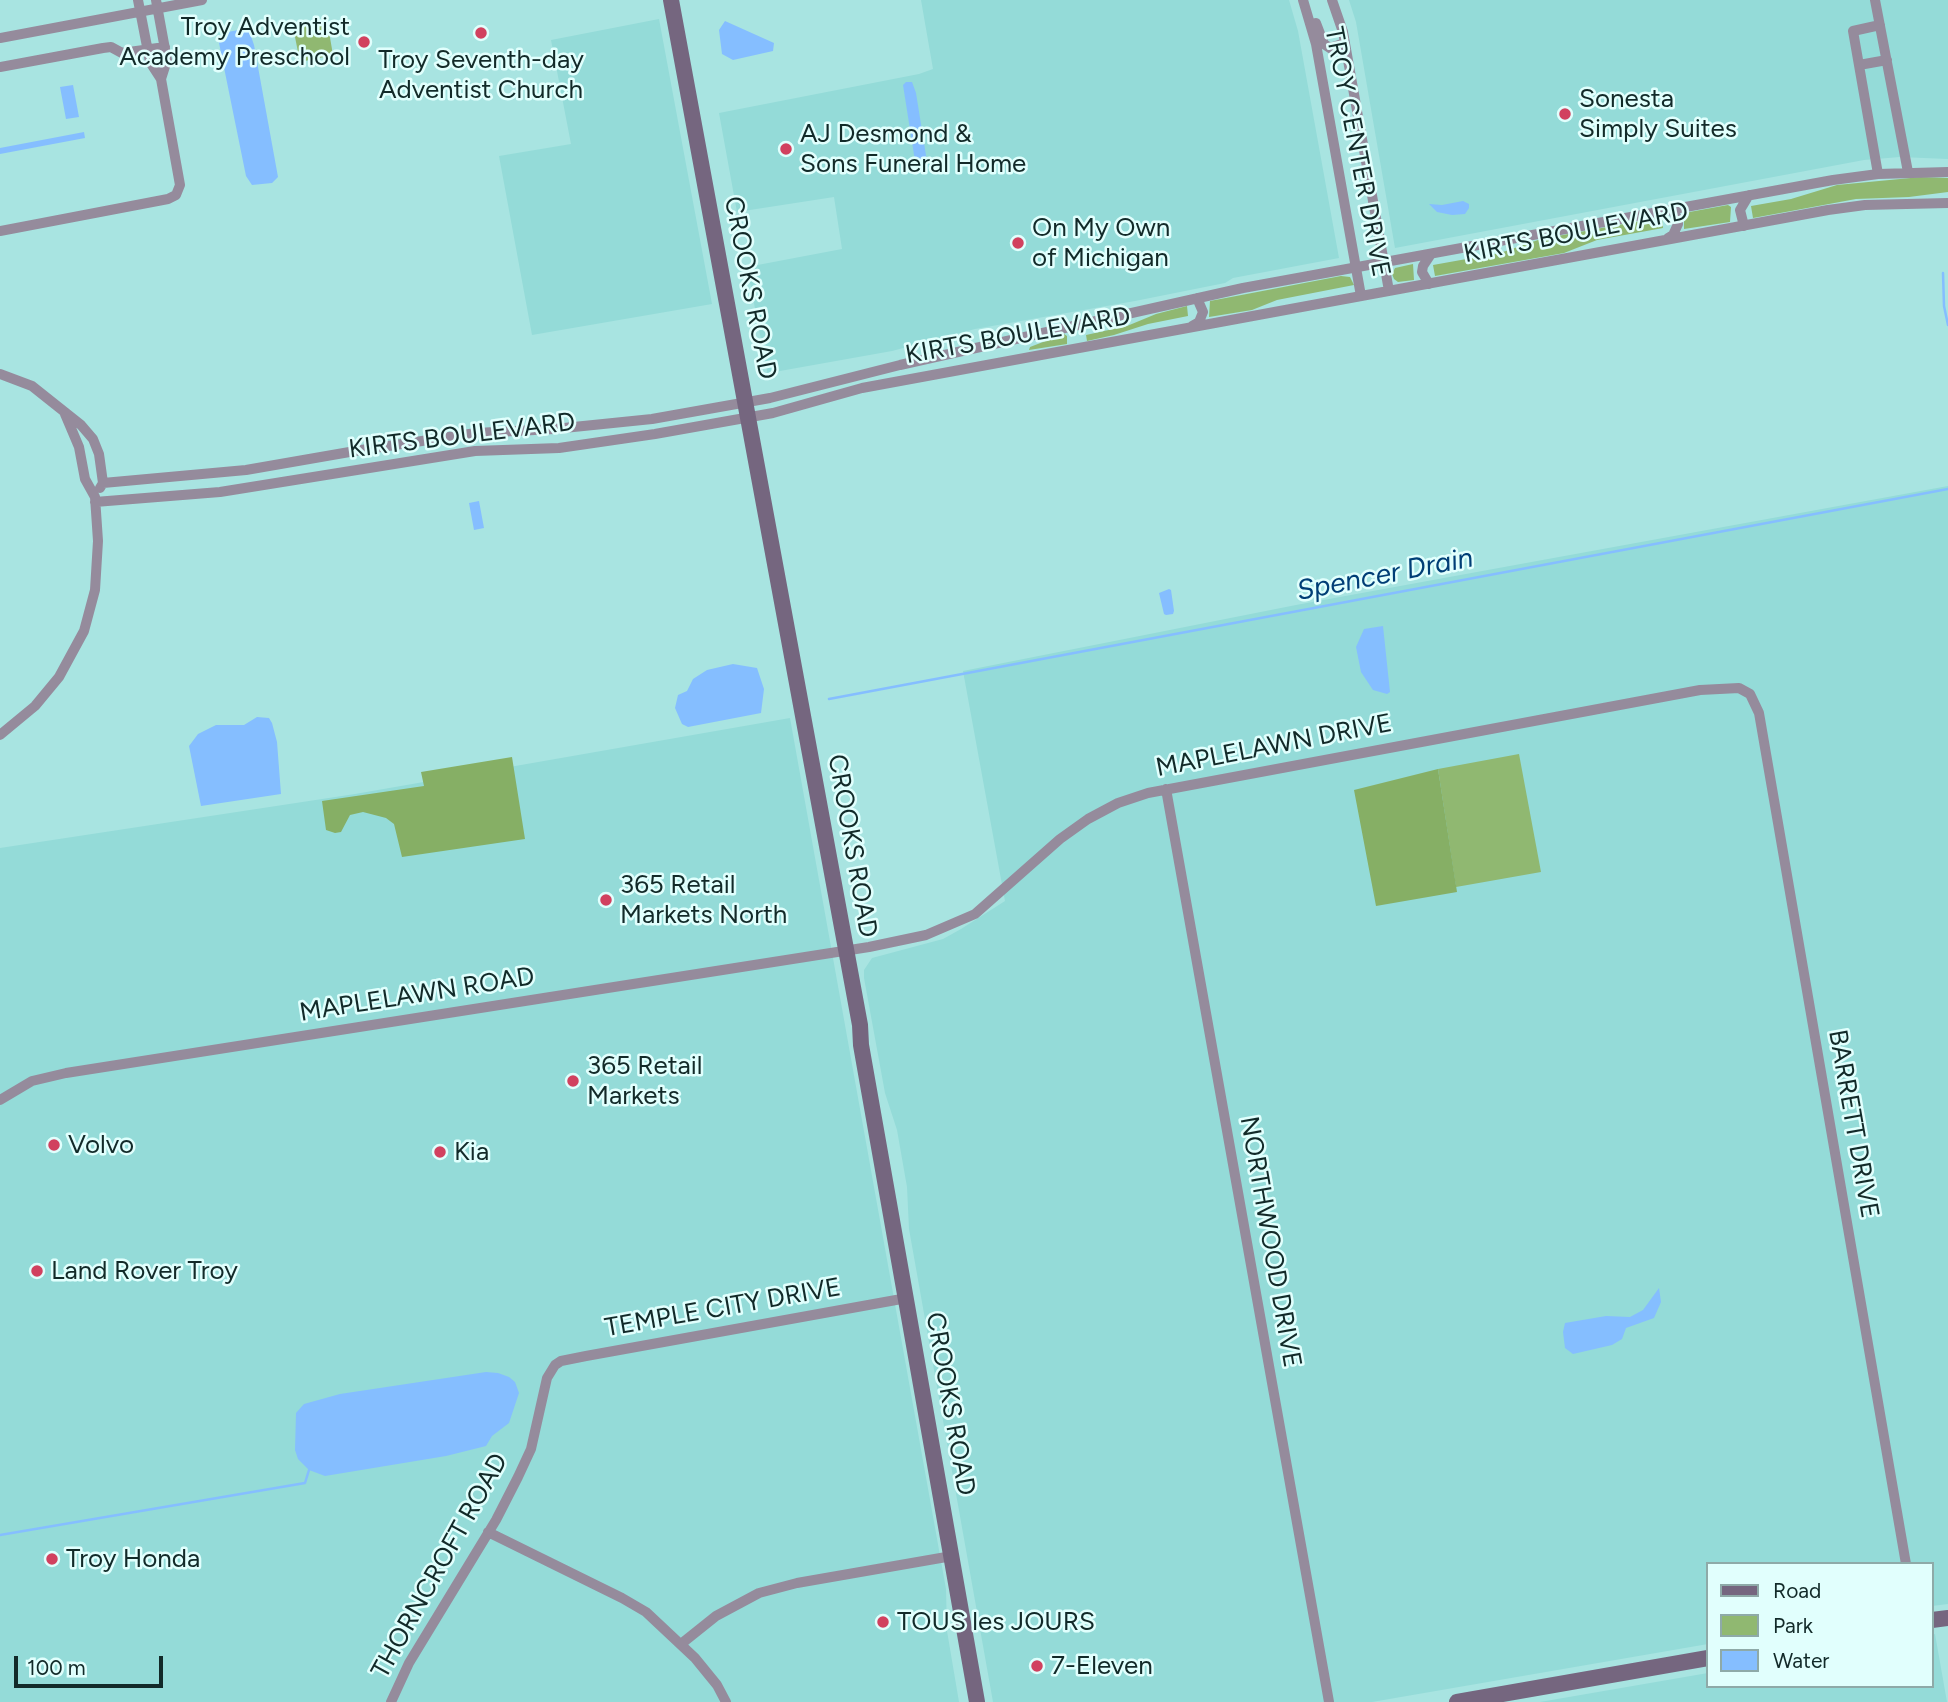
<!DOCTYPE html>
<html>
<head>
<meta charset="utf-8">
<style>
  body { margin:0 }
  #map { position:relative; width:1948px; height:1702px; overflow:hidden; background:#a8e4e1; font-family:Figtree,sans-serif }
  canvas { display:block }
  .legend { position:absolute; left:1706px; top:1562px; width:228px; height:126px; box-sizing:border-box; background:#e1fffd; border:2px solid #8eaaa8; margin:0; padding:9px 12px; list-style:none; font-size:21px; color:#122a29 }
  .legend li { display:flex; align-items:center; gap:14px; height:35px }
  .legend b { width:35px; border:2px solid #8eaaa8 }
  .scale { position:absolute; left:14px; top:1656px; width:149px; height:32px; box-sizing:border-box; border:4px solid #122a29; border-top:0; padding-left:9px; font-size:21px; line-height:24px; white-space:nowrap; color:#122a29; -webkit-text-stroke:5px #e1fffd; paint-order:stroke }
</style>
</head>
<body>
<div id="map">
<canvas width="1948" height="1702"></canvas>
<ul class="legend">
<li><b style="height:9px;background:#75667f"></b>Road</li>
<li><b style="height:19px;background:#90b871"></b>Park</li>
<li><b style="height:19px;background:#85beff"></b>Water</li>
</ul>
<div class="scale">100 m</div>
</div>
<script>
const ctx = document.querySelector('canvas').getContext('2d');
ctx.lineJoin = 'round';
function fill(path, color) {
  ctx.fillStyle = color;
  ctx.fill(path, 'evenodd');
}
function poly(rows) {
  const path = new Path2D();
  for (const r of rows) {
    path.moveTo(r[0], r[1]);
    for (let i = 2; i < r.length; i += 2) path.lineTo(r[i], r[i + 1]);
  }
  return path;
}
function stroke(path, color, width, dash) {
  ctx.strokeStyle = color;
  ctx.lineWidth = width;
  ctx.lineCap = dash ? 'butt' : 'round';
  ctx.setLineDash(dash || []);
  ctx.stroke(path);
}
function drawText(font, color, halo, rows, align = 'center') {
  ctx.font = font + ' Figtree,sans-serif';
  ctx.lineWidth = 5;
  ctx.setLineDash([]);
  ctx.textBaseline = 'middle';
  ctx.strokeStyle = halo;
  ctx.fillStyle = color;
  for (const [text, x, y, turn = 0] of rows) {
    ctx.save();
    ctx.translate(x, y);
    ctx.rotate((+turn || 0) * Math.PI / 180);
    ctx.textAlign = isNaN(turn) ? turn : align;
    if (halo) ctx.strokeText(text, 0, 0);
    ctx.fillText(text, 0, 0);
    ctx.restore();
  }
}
const built = poly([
  [921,0,1289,0,1298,31,1339,258,1233,278,1225,283,1135,301,975,329,892,351,780,371,768,376,747,267,842,249,834,197,737,212,719,113,919,74,933,69],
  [1349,0,1948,0,1948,159,1900,157,1864,160,1395,248,1356,22],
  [659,19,712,304,532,335,499,156,571,144,551,40],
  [1948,486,1948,1604,1932,1606,1932,1564,1708,1564,1708,1644,1372,1702,993,1702,909,1229,907,1187,897,1130,885,1093,864,978,864,970,872,958,943,939,961,929,1005,901,963,671,1296,605],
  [790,718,946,1589,947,1631,959,1702,0,1702,0,848,355,794],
  [1935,1634,1947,1702,1540,1702,1708,1673,1708,1686,1932,1686,1932,1635]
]);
const green = poly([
  [327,20,333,55,300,62,293,27],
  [1921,177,1948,178,1948,192,1909,197,1856,199,1753,218,1751,206,1791,199,1837,185],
  [1728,205,1731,207,1730,222,1684,229,1684,213],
  [1662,217,1663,228,1597,240,1564,253,1435,276,1433,265,1500,253,1541,239],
  [1413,264,1414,280,1398,282,1394,279,1392,274,1395,268],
  [1341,276,1350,277,1354,285,1277,300,1252,310,1209,317,1210,301],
  [1187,306,1188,316,1148,324,1114,335,1087,341,1086,335,1127,326,1156,314],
  [1064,334,1067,336,1067,344,1029,350,1030,347],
  [1519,754,1541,872,1456,887,1438,769]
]);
const forest = poly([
  [512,757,525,839,402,857,394,824,386,818,363,812,350,815,341,832,335,833,326,830,322,801,424,786,421,772],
  [1438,769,1457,892,1376,906,1354,790]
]);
const water = poly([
  [725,21,774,43,773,51,733,60,722,54,719,30],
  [243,29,249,30,254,45,278,177,272,183,252,185,246,176,218,38,223,33],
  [906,82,912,82,916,93,928,168,921,170,915,161,903,85],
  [73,85,79,117,66,119,60,87],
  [84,132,85,138,0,154,0,148],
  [1463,201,1469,204,1469,208,1465,214,1452,215,1437,212,1429,204,1442,205],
  [479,501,484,528,474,530,469,503],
  [1169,589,1171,590,1174,611,1173,614,1166,615,1164,614,1159,593],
  [1383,626,1390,692,1387,694,1373,690,1361,672,1356,647,1364,629],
  [733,664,757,668,764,689,761,713,688,727,682,724,675,708,678,695,687,691,693,679,707,670],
  [257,717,269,718,272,723,277,742,281,794,201,806,189,746,198,734,216,725,244,725],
  [1659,1288,1661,1302,1654,1318,1626,1328,1622,1339,1612,1345,1573,1354,1565,1348,1563,1332,1565,1323,1606,1316,1630,1317,1643,1310],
  [486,1372,498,1373,509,1377,515,1382,519,1393,509,1423,492,1436,486,1446,446,1456,325,1476,309,1470,298,1459,295,1450,296,1413,304,1404,340,1394]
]);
const stream = poly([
  [1943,273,1944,306,1948,325],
  [829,699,1948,489],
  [0,1535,305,1483,309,1470]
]);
const minor = poly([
  [156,0,167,60,161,79],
  [1303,0,1316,44,1361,296],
  [1332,0,1343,32,1389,291],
  [1875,0,1908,172],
  [1316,23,1324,44,1330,48,1345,43],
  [0,38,202,0],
  [1859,65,1887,60],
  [0,67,103,48,111,47,122,53,165,47],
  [1878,174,1853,31,1880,25],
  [1744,226,1740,210,1749,195],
  [0,231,168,199,176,195,180,185,161,79,150,62,138,0],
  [1668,238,1673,235,1678,224,1678,219,1671,209],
  [1429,284,1422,272,1423,266,1431,254],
  [1192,326,1199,322,1203,312,1197,298],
  [0,374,32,386,81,425,93,439,99,454,103,483,100,488],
  [103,483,246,470,361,450,476,433,554,429,652,419,770,398,900,365,1243,288,1833,180,1878,174,1948,172],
  [95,502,220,492,475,451,559,448,655,434,773,413,862,388,1828,210,1865,205,1948,203],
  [0,735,35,706,59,677,84,631,95,590,98,541,95,497,85,479,79,447,65,414],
  [1166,789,1329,1702],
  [0,1100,32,1081,66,1073,869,947,926,935,975,914,1060,839,1088,819,1118,803,1148,793,1700,690,1739,688,1750,694,1759,713,1906,1564],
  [488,1532,622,1598,646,1612,695,1658,717,1685,726,1702],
  [681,1644,716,1616,759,1593,797,1583,952,1556],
  [391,1702,409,1663,496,1520,518,1477,531,1449,547,1378,555,1365,561,1361,586,1356,907,1298]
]);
const secondary = poly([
  [671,0,860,1025,861,1045,977,1702],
  [1932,1620,1948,1618],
  [1457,1702,1708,1658]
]);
const markers = [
  [481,33,7,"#d1415f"],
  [364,42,7,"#d1415f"],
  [1565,114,7,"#d1415f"],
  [786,149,7,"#d1415f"],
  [1018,243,7,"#d1415f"],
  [606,900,7,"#d1415f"],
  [573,1081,7,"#d1415f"],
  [54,1145,7,"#d1415f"],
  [440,1152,7,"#d1415f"],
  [37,1271,7,"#d1415f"],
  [52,1559,7,"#d1415f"],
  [883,1622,7,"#d1415f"],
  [1037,1666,7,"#d1415f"]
];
const poiNames = [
  ["Troy Adventist",350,27,"right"],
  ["Academy Preschool",350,57,"right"],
  ["Troy Seventh-day",481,60,"center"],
  ["Adventist Church",481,90,"center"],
  ["Sonesta",1579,99],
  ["Simply Suites",1579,129],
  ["AJ Desmond &",800,134],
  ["Sons Funeral Home",800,164],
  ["On My Own",1032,228],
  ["of Michigan",1032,258],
  ["365 Retail",620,885],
  ["Markets North",620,915],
  ["365 Retail",587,1066],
  ["Markets",587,1096],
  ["Volvo",68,1145],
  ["Kia",454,1152],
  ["Land Rover Troy",51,1271],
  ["Troy Honda",66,1559],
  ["TOUS les JOURS",897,1622],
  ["7-Eleven",1051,1666]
];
const streetNames = [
  ["TROY CENTER DRIVE",1357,152,79],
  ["KIRTS BOULEVARD",1576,233,-11],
  ["CROOKS ROAD",750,288,79],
  ["KIRTS BOULEVARD",1018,336,-10],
  ["KIRTS BOULEVARD",462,436,-7],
  ["MAPLELAWN DRIVE",1274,746,-11],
  ["CROOKS ROAD",852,846,80],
  ["MAPLELAWN ROAD",417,995,-9],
  ["BARRETT DRIVE",1853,1124,80],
  ["NORTHWOOD DRIVE",1270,1242,80],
  ["TEMPLE CITY DRIVE",723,1308,-10],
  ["CROOKS ROAD",950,1404,80],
  ["THORNCROFT ROAD",440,1566,-61]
];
const waterNames = [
  ["Spencer Drain",1385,575,-11]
];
fill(built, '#94dbd8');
fill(green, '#90b871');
fill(forest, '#86af65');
fill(water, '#85beff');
stroke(stream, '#85beff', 2.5);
stroke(minor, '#958b9c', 10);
stroke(secondary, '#75667f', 16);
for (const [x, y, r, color] of markers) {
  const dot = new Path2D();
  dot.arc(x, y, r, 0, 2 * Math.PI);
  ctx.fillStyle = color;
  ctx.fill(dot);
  stroke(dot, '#e1fffd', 2.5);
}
drawText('26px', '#122a29', '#e1fffd', poiNames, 'left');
drawText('26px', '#122a29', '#e1fffd', streetNames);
drawText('italic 28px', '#003e76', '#e1fffd', waterNames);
</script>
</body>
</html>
